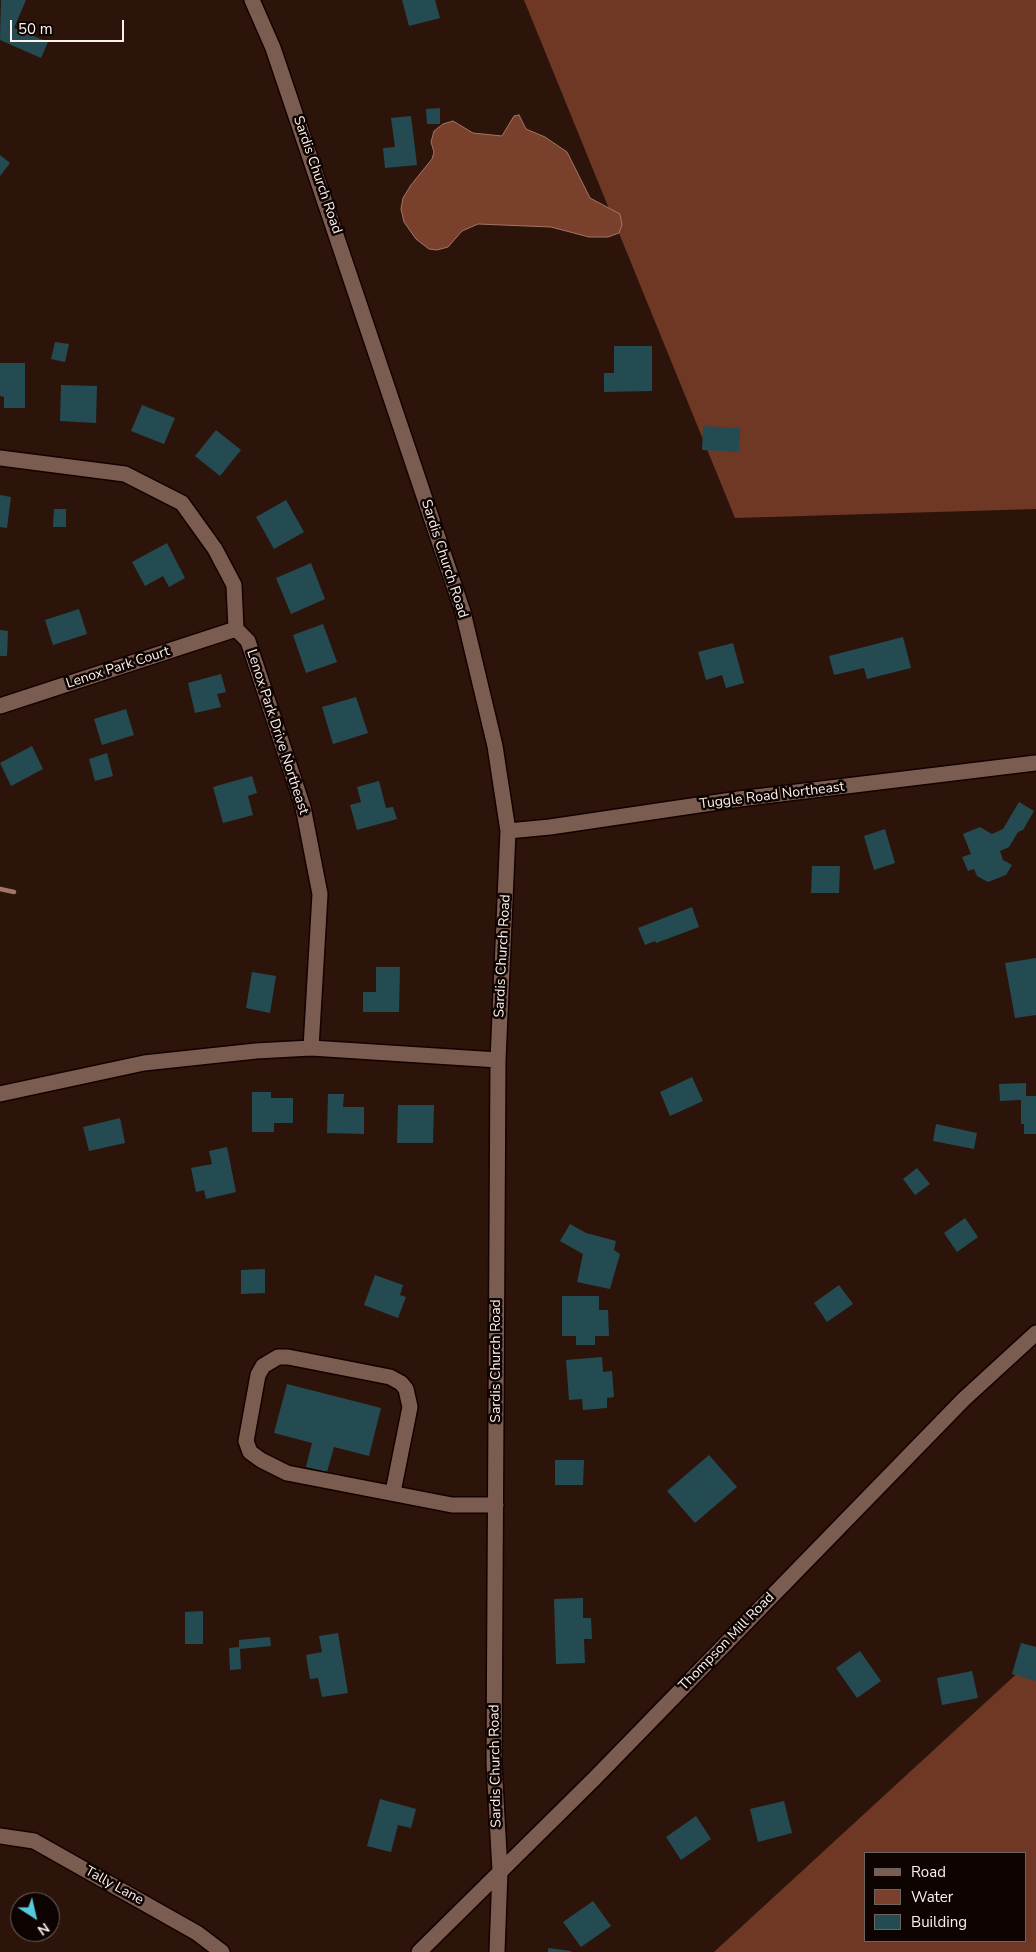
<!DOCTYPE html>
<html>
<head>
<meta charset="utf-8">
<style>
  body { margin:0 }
  #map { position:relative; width:1036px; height:1952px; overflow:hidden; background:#2d140b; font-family:"Nunito Sans",sans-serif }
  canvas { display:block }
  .legend { position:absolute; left:864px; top:1852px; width:162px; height:90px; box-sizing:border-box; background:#0d0402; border:1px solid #6d6360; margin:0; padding:6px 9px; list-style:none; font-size:15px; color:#fdf1ed }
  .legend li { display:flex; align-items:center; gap:10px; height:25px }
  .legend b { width:25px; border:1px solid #6d6360 }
  .north { position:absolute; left:10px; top:1892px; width:50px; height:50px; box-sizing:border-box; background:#0d0402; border:1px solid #6d6360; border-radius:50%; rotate:145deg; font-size:14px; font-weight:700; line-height:20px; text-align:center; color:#fdf1ed }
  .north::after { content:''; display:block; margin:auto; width:18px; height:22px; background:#55cadf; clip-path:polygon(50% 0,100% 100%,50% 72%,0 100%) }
  .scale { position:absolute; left:10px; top:20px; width:114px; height:22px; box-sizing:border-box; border:2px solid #fdf1ed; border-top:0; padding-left:6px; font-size:15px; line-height:18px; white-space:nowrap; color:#fdf1ed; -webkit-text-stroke:4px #0d0402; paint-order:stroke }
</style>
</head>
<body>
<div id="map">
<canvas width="1036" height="1952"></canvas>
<ul class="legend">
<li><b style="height:6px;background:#7b5c51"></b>Road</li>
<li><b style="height:14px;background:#79412c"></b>Water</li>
<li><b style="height:14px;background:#254b52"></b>Building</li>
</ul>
<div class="north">N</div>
<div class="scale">50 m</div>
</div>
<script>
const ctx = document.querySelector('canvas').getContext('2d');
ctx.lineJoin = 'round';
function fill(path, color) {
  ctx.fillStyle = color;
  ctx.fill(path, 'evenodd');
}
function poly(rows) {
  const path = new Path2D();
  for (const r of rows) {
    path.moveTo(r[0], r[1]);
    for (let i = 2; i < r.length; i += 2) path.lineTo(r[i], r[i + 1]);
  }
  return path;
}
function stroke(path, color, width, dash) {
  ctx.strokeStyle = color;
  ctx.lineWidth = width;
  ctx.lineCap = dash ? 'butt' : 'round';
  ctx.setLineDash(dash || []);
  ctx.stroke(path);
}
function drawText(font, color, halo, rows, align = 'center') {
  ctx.font = font + ' "Nunito Sans",sans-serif';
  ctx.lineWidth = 5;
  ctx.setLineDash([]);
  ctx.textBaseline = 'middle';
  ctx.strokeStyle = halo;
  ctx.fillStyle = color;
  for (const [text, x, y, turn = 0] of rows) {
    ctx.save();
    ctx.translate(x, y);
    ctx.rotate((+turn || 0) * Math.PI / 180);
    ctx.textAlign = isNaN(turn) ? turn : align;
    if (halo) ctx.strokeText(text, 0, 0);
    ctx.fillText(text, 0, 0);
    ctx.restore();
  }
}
const forest = poly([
  [524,0,1036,0,1036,509,735,518],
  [1036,1656,1036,1952,714,1952],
  [865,1853,1025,1853,1025,1941,865,1941]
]);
const water = poly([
  [519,115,526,129,545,137,567,152,590,198,620,214,622,225,619,233,608,237,589,237,551,227,478,224,462,231,448,247,437,250,429,249,416,239,404,222,401,209,403,198,411,185,432,159,434,152,431,142,434,131,443,124,453,121,473,133,502,136,514,116,519,115]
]);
const stream = poly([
  [0,889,14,892]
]);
const building = poly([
  [1,0,26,0,14,28,48,42,41,58,0,40],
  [402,0,435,0,440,18,409,26],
  [440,108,440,124,427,124,426,109],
  [411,116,417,165,385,168,383,148,395,147,391,118],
  [0,155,10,163,0,176],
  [55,342,69,344,65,362,51,359],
  [614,346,652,346,652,391,604,392,604,373,614,373],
  [0,363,25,363,25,408,4,408,4,397,0,396],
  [61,385,97,386,96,423,60,421],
  [142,405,175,418,164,444,131,431],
  [703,426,740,428,739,452,702,450],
  [216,430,241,450,220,476,195,456],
  [0,495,11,497,7,528,0,527],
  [286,500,304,532,274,549,256,517],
  [54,509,66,509,66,527,53,527],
  [167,543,185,578,169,587,163,576,145,586,132,562],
  [311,563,325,599,291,614,276,578],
  [79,609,87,634,53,645,45,620],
  [323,624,337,662,306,673,293,635],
  [0,630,8,631,7,656,0,656],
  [903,637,911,668,867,679,864,668,834,675,829,656],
  [733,643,744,683,726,688,722,675,706,680,698,652],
  [221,674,226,692,217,694,221,707,195,713,188,683],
  [356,697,368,733,333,744,322,707],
  [126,709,134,735,102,745,94,719],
  [32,746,43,769,11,786,0,763],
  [107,753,113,776,95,781,89,759],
  [252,776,257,793,248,796,253,815,223,823,213,787],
  [379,781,386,808,393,807,397,819,357,830,350,805,361,802,357,787],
  [1019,802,1034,811,1023,830,1018,832,1009,847,1000,851,1003,860,1012,865,1006,875,988,882,977,876,974,869,968,871,962,857,971,854,963,834,980,827,992,834,1003,829],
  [885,829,895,863,874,870,864,836],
  [812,866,840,866,839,893,811,893],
  [692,907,699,927,656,943,655,941,645,945,638,928],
  [1036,958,1036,1015,1015,1018,1005,963],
  [376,967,400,967,399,1012,363,1012,363,992,376,992],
  [252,972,276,976,270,1013,246,1008],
  [692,1077,703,1101,670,1116,660,1092],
  [1026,1083,1026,1096,1036,1096,1036,1134,1024,1134,1024,1124,1021,1124,1021,1100,1000,1101,999,1084],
  [252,1092,271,1092,271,1098,293,1098,293,1123,274,1123,274,1132,252,1132],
  [328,1094,344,1094,343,1107,364,1107,364,1134,327,1133],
  [398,1105,434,1105,433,1143,397,1143],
  [120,1118,125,1143,89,1151,83,1127],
  [936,1124,977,1133,974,1149,933,1141],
  [227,1147,236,1192,206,1199,204,1190,196,1192,191,1168,212,1164,209,1151],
  [917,1168,930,1184,915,1195,903,1179],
  [965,1218,978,1237,957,1252,944,1233],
  [570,1224,586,1233,616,1241,614,1250,620,1254,610,1289,577,1282,583,1254,560,1241],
  [265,1269,265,1293,241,1294,241,1270],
  [375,1275,403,1285,400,1295,406,1297,398,1318,364,1305],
  [839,1285,853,1304,827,1322,814,1303],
  [562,1296,599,1296,599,1310,608,1310,609,1336,595,1336,595,1345,576,1345,576,1336,562,1336],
  [602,1357,603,1372,612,1371,614,1397,607,1398,607,1408,583,1410,582,1399,569,1400,566,1360],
  [287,1384,381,1408,369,1456,334,1447,327,1472,306,1467,312,1443,274,1433],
  [709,1455,737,1487,695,1523,667,1491],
  [555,1460,584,1460,583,1485,555,1485],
  [583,1598,583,1618,591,1618,592,1639,584,1639,585,1663,556,1664,554,1599],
  [203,1611,203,1644,185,1644,185,1612],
  [338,1633,348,1693,322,1697,318,1678,310,1679,306,1655,322,1652,319,1636],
  [270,1637,271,1646,240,1649,241,1669,230,1670,229,1648,239,1647,239,1640],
  [1021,1643,1036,1647,1036,1681,1012,1674],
  [860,1651,881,1681,857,1698,836,1668],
  [972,1671,978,1698,942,1705,937,1678],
  [380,1799,416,1809,411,1828,398,1825,391,1852,367,1846],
  [784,1801,792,1833,758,1842,750,1809],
  [696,1816,711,1839,681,1860,666,1837],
  [593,1901,611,1926,581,1947,563,1922],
  [548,1948,571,1951,571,1952,548,1952]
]);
const minor = poly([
  [252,0,273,48,463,612,495,746,508,831,498,1060,494,1764,500,1871,497,1952],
  [0,458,125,474,182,503,215,549,234,585,236,629,248,641,303,807,320,894,311,1048],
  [0,706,236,629],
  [508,831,550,827,739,799,1036,763],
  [0,1094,144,1063,256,1051,311,1048,498,1060],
  [393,1492,410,1407,406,1389,401,1383,390,1377,288,1357,278,1357,263,1366,258,1375,246,1441,250,1452,261,1460,287,1473,452,1505,496,1505],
  [0,1836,34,1841,197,1933,222,1952],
  [419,1952,595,1778,964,1399,1036,1333]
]);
const streetNames = [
  ["Sardis Church Road",317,175,71],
  ["Sardis Church Road",444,559,72],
  ["Lenox Park Court",118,668,-18],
  ["Lenox Park Drive Northeast",277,732,72],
  ["Tuggle Road Northeast",772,796,-7],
  ["Sardis Church Road",503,956,-87],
  ["Sardis Church Road",497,1361,-90],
  ["Thompson Mill Road",727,1642,-46],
  ["Sardis Church Road",496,1766,-91],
  ["Tally Lane",114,1886,29]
];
fill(forest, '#6f3824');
fill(water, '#79412c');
stroke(water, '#a17666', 1);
stroke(stream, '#a17666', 4.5);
fill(building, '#254b52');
stroke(minor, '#140100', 18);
stroke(minor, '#7b5c51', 15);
drawText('14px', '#fdf1ed', '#0d0402', streetNames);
</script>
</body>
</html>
